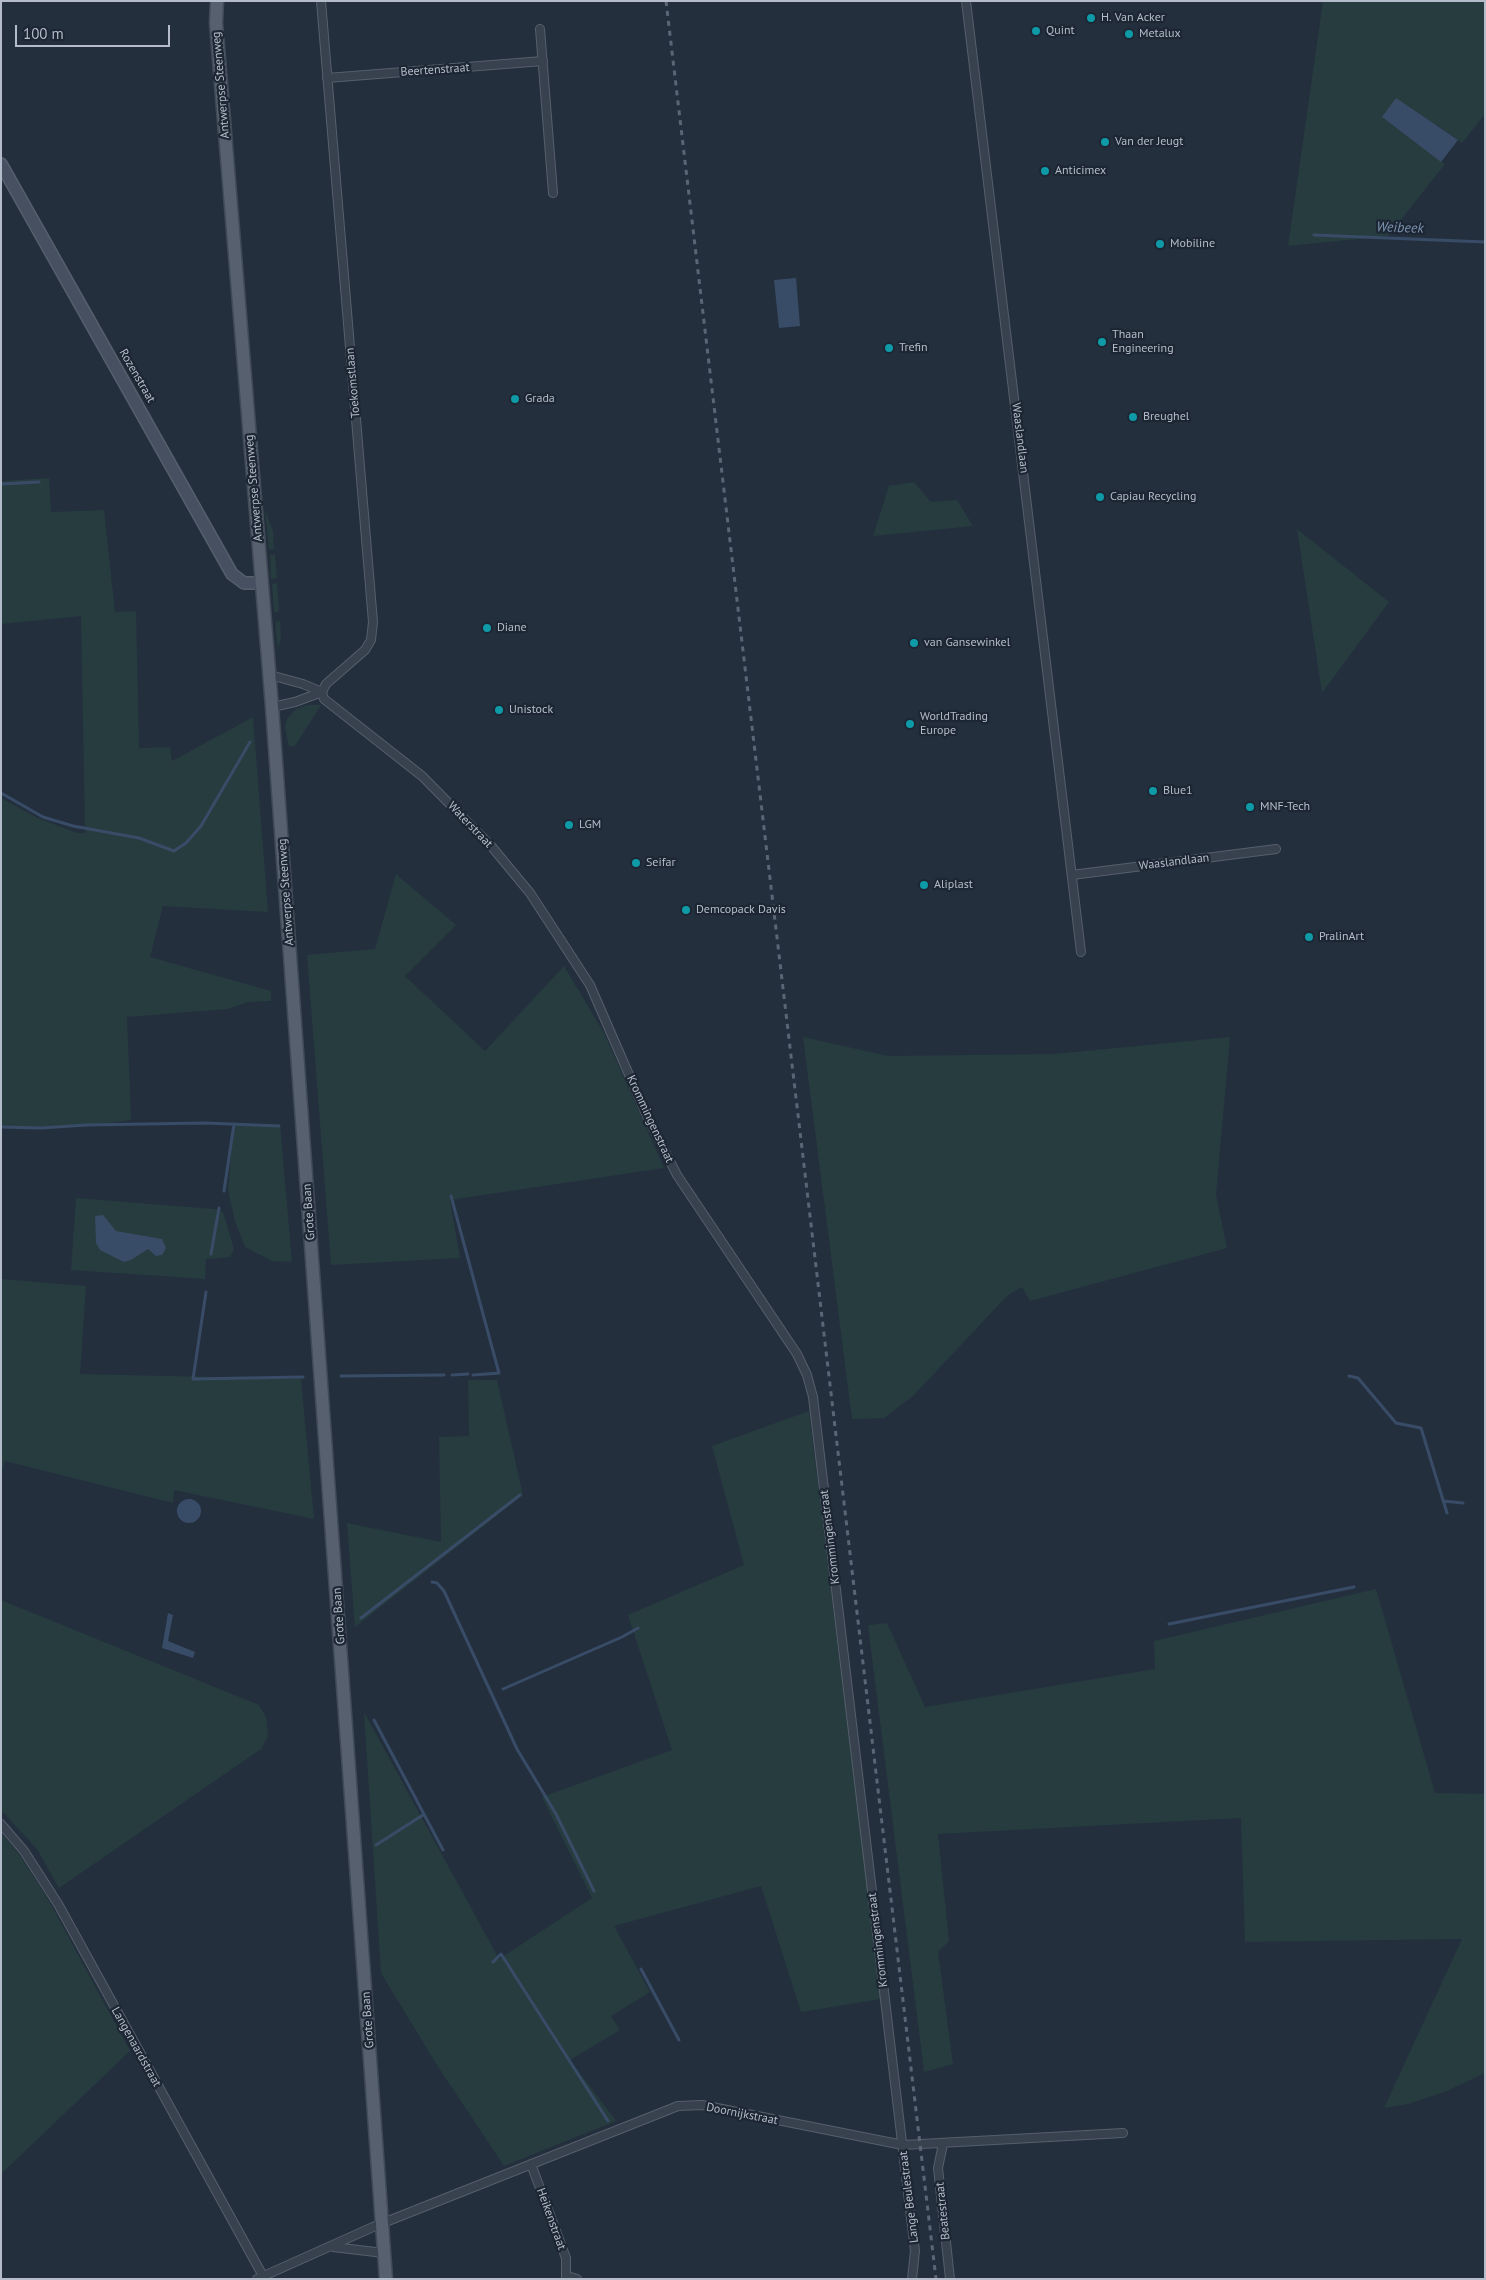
<!DOCTYPE html>
<html>
<head>
<meta charset="utf-8">
<style>
  body { margin:0 }
  #map { position:relative; width:1486px; height:2280px; overflow:hidden; background:#242f3e; font-family:"PT Sans",sans-serif }
  canvas { display:block }
  .frame { position:absolute; inset:0; border:2px solid #b4bcc9; pointer-events:none }
  .scale { position:absolute; left:15px; top:25px; width:155px; height:22px; box-sizing:border-box; border:2px solid #b4bcc9; border-top:0; padding-left:6px; font-size:15px; line-height:18px; white-space:nowrap; color:#b4bcc9; -webkit-text-stroke:4px #1d2633; paint-order:stroke }
</style>
</head>
<body>
<div id="map">
<canvas width="1486" height="2280"></canvas>
<div class="frame"></div>
<div class="scale">100 m</div>
</div>
<script>
const ctx = document.querySelector('canvas').getContext('2d');
ctx.lineJoin = 'round';
function fill(path, color) {
  ctx.fillStyle = color;
  ctx.fill(path, 'evenodd');
}
function poly(rows) {
  const path = new Path2D();
  for (const r of rows) {
    if (r.length === 3) {
      path.moveTo(r[0] + r[2], r[1]);
      path.arc(r[0], r[1], r[2], 0, 2 * Math.PI);
      continue;
    }
    path.moveTo(r[0], r[1]);
    for (let i = 2; i < r.length; i += 2) path.lineTo(r[i], r[i + 1]);
  }
  return path;
}
function stroke(path, color, width, dash) {
  ctx.strokeStyle = color;
  ctx.lineWidth = width;
  ctx.lineCap = dash ? 'butt' : 'round';
  ctx.setLineDash(dash || []);
  ctx.stroke(path);
}
function drawText(font, color, halo, rows, align = 'center') {
  ctx.font = font + ' "PT Sans",sans-serif';
  ctx.lineWidth = 4.5;
  ctx.setLineDash([]);
  ctx.textBaseline = 'middle';
  ctx.strokeStyle = halo;
  ctx.fillStyle = color;
  for (const [text, x, y, turn = 0] of rows) {
    ctx.save();
    ctx.translate(x, y);
    ctx.rotate((+turn || 0) * Math.PI / 180);
    ctx.textAlign = isNaN(turn) ? turn : align;
    if (halo) ctx.strokeText(text, 0, 0);
    ctx.fillText(text, 0, 0);
    ctx.restore();
  }
}
const green = poly([
  [1323,1,1485,1,1485,114,1462,143,1437,125,1382,117,1445,164,1388,236,1288,246],
  [49,478,51,512,104,510,115,612,136,611,139,748,170,747,172,761,253,717,268,912,163,906,150,957,271,991,271,1001,248,1002,228,1009,127,1017,131,1120,81,1127,1,1128,1,798,38,818,77,833,85,833,81,616,1,624,1,481],
  [914,482,931,502,957,500,973,526,873,536,889,486],
  [265,510,273,531,274,549,269,549],
  [1297,529,1389,602,1322,693],
  [270,555,275,555,277,578,271,579],
  [277,583,279,612,274,612,272,584],
  [280,621,281,637,278,649,275,622],
  [308,705,321,705,295,746,289,746,285,728,287,719,296,709],
  [396,874,456,925,405,976,485,1051,564,966,604,1033,664,1168,450,1200,460,1258,331,1265,307,955,375,949],
  [803,1037,888,1056,1054,1054,1230,1037,1216,1195,1227,1248,1030,1301,1022,1287,1008,1295,913,1396,884,1418,852,1419],
  [280,1124,292,1262,272,1261,245,1247,235,1221,228,1191,233,1125],
  [76,1198,214,1209,223,1212,234,1249,230,1257,206,1259,205,1279,71,1270],
  [1,1279,86,1286,80,1374,301,1379,314,1519,174,1490,173,1503,5,1461,1,1475],
  [468,1380,497,1380,523,1495,355,1627,347,1523,441,1542,439,1437,469,1436],
  [809,1411,881,1999,801,2012,761,1886,614,1926,650,1992,611,2016,620,2030,570,2060,616,2121,504,2166,435,2062,381,1973,364,1712,499,1959,592,1898,542,1797,672,1750,628,1615,744,1565,712,1446],
  [1376,1589,1435,1793,1485,1794,1485,2073,1447,2091,1408,2104,1384,2108,1462,1939,1245,1942,1241,1818,938,1834,949,1941,938,1952,953,2064,924,2072,868,1625,887,1623,925,1707,1155,1669,1154,1641],
  [1,1600,259,1705,266,1717,268,1736,261,1749,59,1888,37,1849,1,1810],
  [1,1833,19,1854,49,1901,130,2051,1,2174]
]);
const water = poly([
  [1396,98,1458,140,1441,162,1382,117],
  [796,278,800,326,779,328,774,280],
  [103,1215,116,1231,162,1239,166,1248,162,1255,156,1256,148,1249,131,1260,124,1262,100,1250,96,1243,95,1216],
  [189,1511,12],
  [168,1613,173,1615,168,1641,195,1652,193,1658,162,1648]
]);
const stream = poly([
  [1314,235,1485,242],
  [1,484,39,482],
  [1,793,43,817,73,826,139,838,174,851,186,843,201,826,250,742],
  [1,1127,41,1128,86,1125,206,1123,279,1126],
  [224,1191,234,1124],
  [451,1196,499,1373,473,1375],
  [211,1254,219,1208],
  [206,1292,193,1379,303,1377],
  [452,1375,468,1374],
  [341,1376,444,1375],
  [1349,1376,1358,1378,1396,1423,1421,1428,1447,1513],
  [1443,1501,1463,1503],
  [432,1582,437,1583,444,1591,517,1749,556,1814,594,1891],
  [361,1618,520,1495],
  [1169,1624,1354,1587],
  [503,1689,622,1637,638,1628],
  [374,1720,443,1850],
  [376,1845,423,1815],
  [493,1962,501,1954,608,2121],
  [641,1969,679,2040]
]);
const street = poly([
  [966,1,1081,952],
  [540,29,553,193],
  [327,78,543,61],
  [270,675,303,684,322,692],
  [322,692,324,699,422,776,492,847,530,893,590,985,647,1116,677,1175,797,1354,807,1375,813,1397,915,2251,912,2279],
  [272,707,295,702,322,692,326,684,365,650,371,640,373,622,321,1],
  [1072,875,1276,849],
  [1,1824,24,1851,58,1904,263,2276],
  [943,2144,938,2168,950,2279],
  [531,2164,566,2258,566,2279],
  [333,2247,384,2253],
  [567,2276,577,2279],
  [257,2279,373,2227,678,2106,702,2105,903,2145,1123,2133]
]);
const secondary = poly([
  [1,164,232,574,244,583,262,583]
]);
const primary = poly([
  [217,1,216,23,272,707,386,2279]
]);
const rail = poly([
  [666,1,936,2279]
]);
const markers = [
  [1091,18,5,"#0f9aa8"],
  [1036,31,5,"#0f9aa8"],
  [1129,34,5,"#0f9aa8"],
  [1105,142,5,"#0f9aa8"],
  [1045,171,5,"#0f9aa8"],
  [1160,244,5,"#0f9aa8"],
  [1102,342,5,"#0f9aa8"],
  [889,348,5,"#0f9aa8"],
  [515,399,5,"#0f9aa8"],
  [1133,417,5,"#0f9aa8"],
  [1100,497,5,"#0f9aa8"],
  [487,628,5,"#0f9aa8"],
  [914,643,5,"#0f9aa8"],
  [499,710,5,"#0f9aa8"],
  [910,724,5,"#0f9aa8"],
  [1153,791,5,"#0f9aa8"],
  [1250,807,5,"#0f9aa8"],
  [569,825,5,"#0f9aa8"],
  [636,863,5,"#0f9aa8"],
  [924,885,5,"#0f9aa8"],
  [686,910,5,"#0f9aa8"],
  [1309,937,5,"#0f9aa8"]
];
const poiNames = [
  ["H. Van Acker",1101,18],
  ["Quint",1046,31],
  ["Metalux",1139,34],
  ["Van der Jeugt",1115,142],
  ["Anticimex",1055,171],
  ["Mobiline",1170,244],
  ["Thaan",1112,335],
  ["Engineering",1112,349],
  ["Trefin",899,348],
  ["Grada",525,399],
  ["Breughel",1143,417],
  ["Capiau Recycling",1110,497],
  ["Diane",497,628],
  ["van Gansewinkel",924,643],
  ["Unistock",509,710],
  ["WorldTrading",920,717],
  ["Europe",920,731],
  ["Blue1",1163,791],
  ["MNF-Tech",1260,807],
  ["LGM",579,825],
  ["Seifar",646,863],
  ["Aliplast",934,885],
  ["Demcopack Davis",696,910],
  ["PralinArt",1319,937]
];
const streetNames = [
  ["Beertenstraat",435,70,-4],
  ["Antwerpse Steenweg",221,85,-95],
  ["Rozenstraat",137,376,60],
  ["Toekomstlaan",353,383,-95],
  ["Waaslandlaan",1020,438,83],
  ["Antwerpse Steenweg",254,488,-95],
  ["Waterstraat",470,825,46],
  ["Waaslandlaan",1174,862,-7],
  ["Antwerpse Steenweg",286,892,-94],
  ["Krommingenstraat",650,1119,65],
  ["Grote Baan",309,1212,-94],
  ["Krommingenstraat",830,1537,-97],
  ["Grote Baan",339,1616,-94],
  ["Krommingenstraat",878,1940,-97],
  ["Grote Baan",368,2020,-94],
  ["Langenaardstraat",136,2047,61],
  ["Doornijkstraat",742,2114,11],
  ["Lange Beulestraat",909,2197,-97],
  ["Beatestraat",943,2211,-96],
  ["Heikenstraat",551,2219,70]
];
const waterNames = [
  ["Weibeek",1400,228,2]
];
fill(green, '#263c3f');
fill(water, '#394c67');
stroke(stream, '#394c67', 3);
stroke(street, '#565f6c', 10);
stroke(secondary, '#565f6c', 14);
stroke(primary, '#414a57', 15);
stroke(street, '#38414e', 8);
stroke(secondary, '#465061', 11);
stroke(primary, '#56606e', 12);
stroke(rail, '#5a6575', 3, [5, 5]);
for (const [x, y, r, color] of markers) {
  const dot = new Path2D();
  dot.arc(x, y, r, 0, 2 * Math.PI);
  ctx.fillStyle = color;
  ctx.fill(dot);
  stroke(dot, '#1d2633', 2);
}
drawText('12px', '#b4bcc9', '#1d2633', poiNames, 'left');
drawText('12px', '#b4bcc9', '#1d2633', streetNames);
drawText('italic 14px', '#7c92b1', '#1d2633', waterNames);
</script>
</body>
</html>
